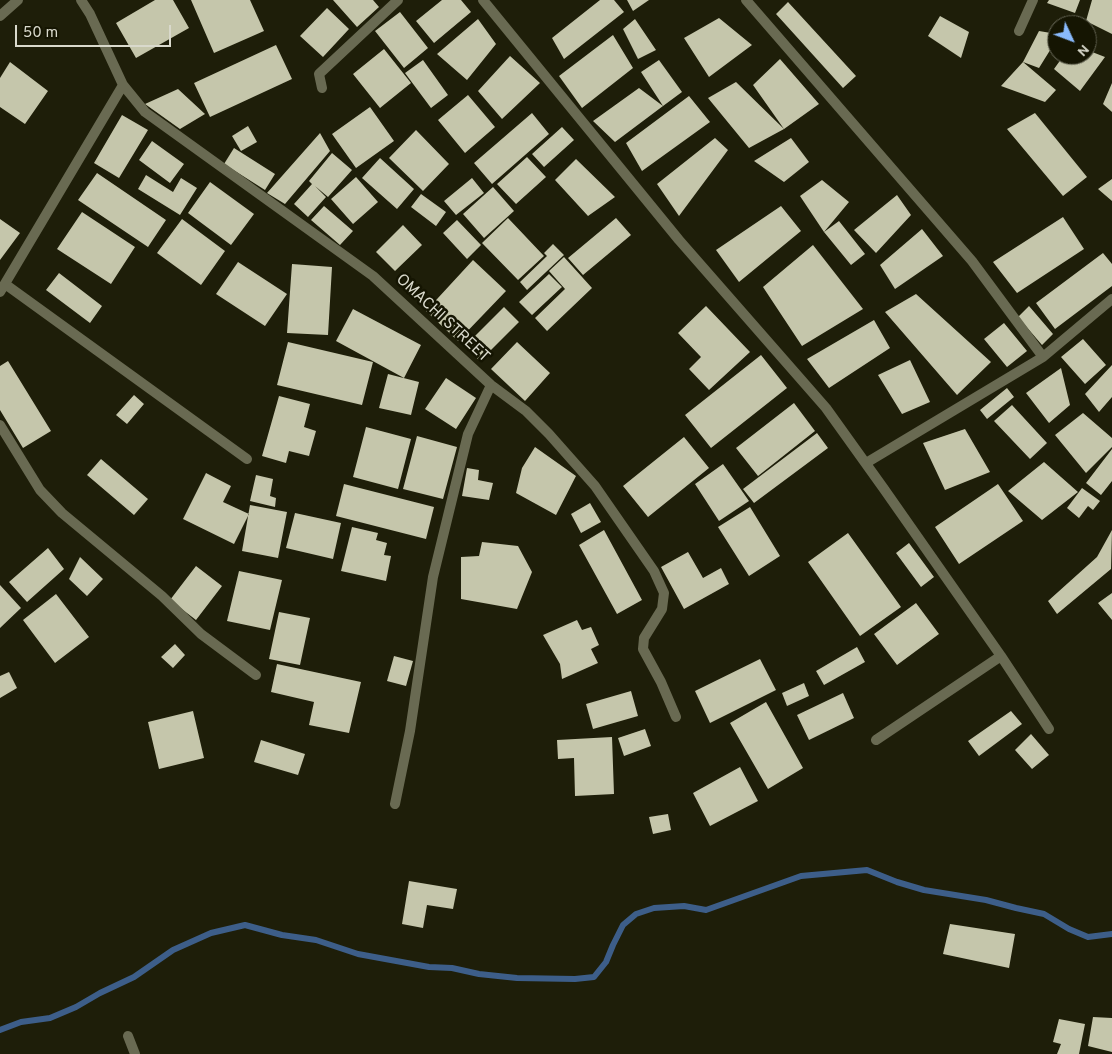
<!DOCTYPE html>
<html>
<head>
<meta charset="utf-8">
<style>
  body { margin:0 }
  #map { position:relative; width:1112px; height:1054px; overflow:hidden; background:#1e1e09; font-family:Overpass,sans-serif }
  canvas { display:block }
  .north { position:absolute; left:1047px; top:15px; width:50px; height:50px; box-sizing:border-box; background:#151502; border:1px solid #636353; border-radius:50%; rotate:133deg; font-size:14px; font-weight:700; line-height:20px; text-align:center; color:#d9d9cc }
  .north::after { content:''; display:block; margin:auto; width:18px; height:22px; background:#89bafc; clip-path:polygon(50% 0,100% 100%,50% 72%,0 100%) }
  .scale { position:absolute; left:15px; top:25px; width:156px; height:22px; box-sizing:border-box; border:2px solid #d9d9cc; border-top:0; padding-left:6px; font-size:15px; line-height:18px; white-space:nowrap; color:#d9d9cc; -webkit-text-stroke:4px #151502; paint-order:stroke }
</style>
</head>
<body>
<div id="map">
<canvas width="1112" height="1054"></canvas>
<div class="north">N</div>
<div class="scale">50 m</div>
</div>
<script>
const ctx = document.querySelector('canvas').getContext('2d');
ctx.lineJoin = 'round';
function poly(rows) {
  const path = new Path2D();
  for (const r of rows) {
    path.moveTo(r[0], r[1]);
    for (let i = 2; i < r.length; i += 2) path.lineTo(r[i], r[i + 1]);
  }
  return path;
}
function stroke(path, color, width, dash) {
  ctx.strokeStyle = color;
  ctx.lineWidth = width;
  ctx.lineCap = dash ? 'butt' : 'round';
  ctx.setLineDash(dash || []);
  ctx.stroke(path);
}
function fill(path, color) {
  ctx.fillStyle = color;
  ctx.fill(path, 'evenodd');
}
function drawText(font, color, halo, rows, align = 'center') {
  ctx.font = font + ' Overpass,sans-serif';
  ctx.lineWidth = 5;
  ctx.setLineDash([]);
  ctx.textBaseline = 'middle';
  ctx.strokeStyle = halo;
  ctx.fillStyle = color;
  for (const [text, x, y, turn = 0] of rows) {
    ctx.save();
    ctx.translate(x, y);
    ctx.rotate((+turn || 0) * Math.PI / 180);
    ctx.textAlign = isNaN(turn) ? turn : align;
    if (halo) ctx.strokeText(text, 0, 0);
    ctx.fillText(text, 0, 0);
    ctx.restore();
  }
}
const stream = poly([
  [0,1030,21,1022,50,1018,76,1007,100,993,134,977,173,950,211,933,245,925,282,935,316,940,358,954,429,967,452,968,479,974,517,978,575,979,594,977,606,962,613,945,623,925,636,914,654,908,684,906,706,910,801,876,867,870,897,882,924,890,986,900,1016,908,1044,914,1069,929,1088,937,1112,934]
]);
const building = poly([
  [155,0,173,0,189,28,136,58,116,23],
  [191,0,250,0,264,31,214,53],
  [333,0,373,0,379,7,357,27],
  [442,0,461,0,471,12,434,43,416,21],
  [600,0,614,0,624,12,564,59,552,38],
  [627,0,649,0,633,11],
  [1049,0,1080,0,1075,13,1047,3],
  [1092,0,1112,0,1112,34,1086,21],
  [788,2,856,76,843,88,776,14],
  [327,8,349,29,323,57,300,36],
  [400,12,428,48,404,68,375,31],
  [940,16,969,32,961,58,928,36],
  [719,18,752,45,709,77,684,38],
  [478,19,496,44,467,80,437,54],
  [635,19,656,50,638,59,623,29],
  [1039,31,1057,34,1057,39,1039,68,1023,62,1056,90,1045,102,1001,86,1023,62],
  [613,35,633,68,582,108,559,76],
  [276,45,292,79,210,117,194,83],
  [384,49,411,83,380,108,353,74],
  [1087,50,1105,57,1080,91,1054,69,1064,55,1087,55],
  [510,56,540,83,502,119,478,91],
  [780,59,819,104,784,129,753,85],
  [423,60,448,95,431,108,405,73],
  [659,60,682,92,663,106,641,72],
  [10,62,48,91,25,124,0,107,0,78],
  [736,82,784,129,749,148,708,98],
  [1112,83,1112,112,1103,104],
  [639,88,663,106,615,142,593,121],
  [178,89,205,114,180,129,145,104],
  [468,95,495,127,465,153,438,120],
  [689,96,710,122,642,171,626,143],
  [370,107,394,141,356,168,332,134],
  [532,113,549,134,492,184,474,163],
  [1035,113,1087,177,1063,196,1007,129],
  [122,115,148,130,119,178,94,163],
  [248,126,257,142,241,151,232,136],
  [562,127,574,140,544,167,532,154],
  [416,130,449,164,423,191,389,158],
  [320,133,330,151,285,204,267,193],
  [715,138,728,150,679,216,657,184],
  [791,138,809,162,784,182,754,161],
  [152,141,184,164,170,183,139,160],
  [234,148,275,174,265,190,224,164],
  [332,153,352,170,328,197,315,186,326,197,308,217,294,204,312,184,309,181],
  [527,157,546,177,516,204,497,184],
  [380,158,414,189,397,209,362,178],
  [576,159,615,197,588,216,555,180],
  [97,173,166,220,148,247,78,200],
  [146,175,173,192,181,178,197,188,180,215,138,189],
  [356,177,378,202,353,224,331,199],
  [472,178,484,193,456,215,444,201],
  [1112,179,1112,201,1098,189],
  [822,180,849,202,824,232,800,196],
  [210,182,254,214,231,245,188,213],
  [493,187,514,211,484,238,463,214],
  [421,194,446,212,436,226,411,207],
  [897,195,911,215,876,253,854,230],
  [324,206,353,231,340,245,311,220],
  [781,206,801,231,739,282,716,250],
  [82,212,135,247,111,284,57,249],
  [1063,217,1084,249,1017,293,993,262],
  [508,218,544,256,518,280,482,243],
  [616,218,631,235,583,275,568,258],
  [0,219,20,233,0,260],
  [182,219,225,251,201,285,157,253],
  [457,220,481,245,467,259,443,233],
  [839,221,865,254,851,265,824,232],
  [403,225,422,245,395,271,376,252],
  [922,229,943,256,895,289,880,265],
  [553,244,564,255,527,290,520,282,547,256,544,253],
  [813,245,863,309,802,346,763,287],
  [1103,253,1112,264,1112,286,1055,329,1036,303],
  [564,257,592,288,547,331,535,318,565,289,549,271],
  [473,260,506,291,458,341,426,311],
  [238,262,287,294,265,326,216,294],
  [292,264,332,267,328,335,287,333],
  [59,273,102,306,90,323,46,290],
  [549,274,562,287,532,315,519,302],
  [916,294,991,362,957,395,885,312],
  [706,306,750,352,709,390,689,369,701,357,678,333],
  [1029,306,1053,334,1042,345,1018,317],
  [504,307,519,322,480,361,465,346],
  [353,309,421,345,404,378,336,341],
  [874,320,890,348,829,388,807,359],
  [1004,323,1027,351,1007,367,984,339],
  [1083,339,1106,365,1085,384,1061,357],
  [288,342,373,362,362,405,277,385],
  [517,342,550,373,525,401,491,369],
  [761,355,787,388,711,448,685,415],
  [910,360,930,402,902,414,878,375],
  [8,361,51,431,23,448,0,410,0,366],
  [1112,365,1112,397,1099,412,1085,394],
  [1061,368,1070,405,1049,423,1026,393],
  [388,374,419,382,411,415,379,408],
  [446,378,476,398,456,429,425,409],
  [1007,388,1014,397,987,419,980,410],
  [134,395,144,404,127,424,116,415],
  [279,396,310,404,304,427,316,431,309,456,289,451,286,463,262,456],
  [794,403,815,431,758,476,736,448],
  [1012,405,1047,443,1030,459,994,421],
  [1083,413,1112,438,1112,447,1086,473,1055,435],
  [366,427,411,439,398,489,353,477],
  [965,429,990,472,945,490,923,443],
  [817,433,828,448,754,503,743,489],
  [417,436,457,447,443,499,403,489],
  [684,437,709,468,648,517,623,486],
  [535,447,576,476,556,515,516,493,522,468],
  [1112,449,1112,481,1101,495,1086,483],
  [101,459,148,499,134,515,87,475],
  [1044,462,1078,492,1042,520,1008,491],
  [723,464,749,501,719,521,695,484],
  [467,468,479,470,478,480,493,483,489,500,462,496],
  [206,473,231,486,223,502,249,514,234,544,183,519],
  [256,475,273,479,270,496,276,498,275,507,250,501],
  [344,484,434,507,426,539,336,516],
  [998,484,1023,521,959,564,935,527],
  [1082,488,1100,501,1093,510,1088,506,1079,518,1067,508],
  [590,503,601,522,581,533,571,514],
  [250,505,287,512,278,558,242,551],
  [750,507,780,556,749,576,718,527],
  [295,513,341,523,333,559,286,548],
  [352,527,378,533,376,540,387,543,384,555,391,556,386,581,341,571],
  [604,530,642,600,617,614,579,545],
  [1112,530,1111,569,1057,614,1048,601,1097,557],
  [848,533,901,607,860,636,808,562],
  [482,542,518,546,532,572,517,609,461,599,461,557,479,556],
  [909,543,934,577,921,587,896,553],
  [48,548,64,569,27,602,9,582],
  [688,552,703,578,721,568,729,584,684,609,661,567],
  [80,557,103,579,87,596,69,579],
  [196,566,222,586,196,620,170,600],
  [239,571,282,580,270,630,227,621],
  [0,585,21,608,0,628],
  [1112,593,1112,620,1098,603],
  [56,594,89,637,55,663,23,620],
  [916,603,939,634,897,665,874,634],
  [279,612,310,618,300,665,269,659],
  [577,620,582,630,591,627,599,645,591,649,598,663,562,679,560,664,543,635],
  [175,644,185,655,173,668,161,657],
  [857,647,865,662,824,685,816,671],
  [394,656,413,661,406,686,387,681],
  [760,659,776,690,710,723,695,691],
  [277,664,361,682,349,733,309,725,314,702,271,692],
  [9,672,17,688,0,698,0,676],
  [804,683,809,696,787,706,782,693],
  [631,691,638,716,593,729,586,704],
  [843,693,854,718,809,740,797,715],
  [766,702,803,768,768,789,730,723],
  [193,711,204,758,159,769,148,722],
  [1011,711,1022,724,979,756,968,741],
  [645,729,651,746,624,756,618,738],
  [1031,734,1049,755,1032,769,1015,750],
  [612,737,614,794,575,796,574,758,558,759,557,740],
  [261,740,305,754,298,775,254,762],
  [740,767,758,801,710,826,693,793],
  [668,814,671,830,653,834,649,817],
  [409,881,457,889,453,909,427,905,423,928,402,924],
  [950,924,1015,934,1009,968,943,954],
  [1093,1017,1112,1018,1112,1052,1088,1046],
  [1059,1019,1085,1024,1079,1054,1057,1054,1061,1044,1053,1042]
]);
const service = poly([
  [322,88,319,74,398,0]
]);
const minor = poly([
  [81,0,90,14,123,85,145,112,373,276,491,385,526,411,549,434,595,486,654,571,664,593,662,609,644,638,643,649,661,682,676,717],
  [483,0,679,240,826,408,884,489,1001,656,1049,729],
  [746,0,972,261,1043,357],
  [0,16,18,0],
  [1019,31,1033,0],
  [5,284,247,459],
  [0,292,123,85],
  [0,425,40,490,62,513,162,596,201,634,256,675],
  [866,463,1043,357,1112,299],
  [876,740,1001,656],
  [395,804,410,731,433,577,468,434,491,385],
  [128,1036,135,1054]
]);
const streetNames = [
  ["OMACHI STREET",442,319,43]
];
stroke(stream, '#3d5e89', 6);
fill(building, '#c5c6ab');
stroke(service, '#696a52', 10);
stroke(minor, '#696a52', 10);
drawText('16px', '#d9d9cc', '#151502', streetNames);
</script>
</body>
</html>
